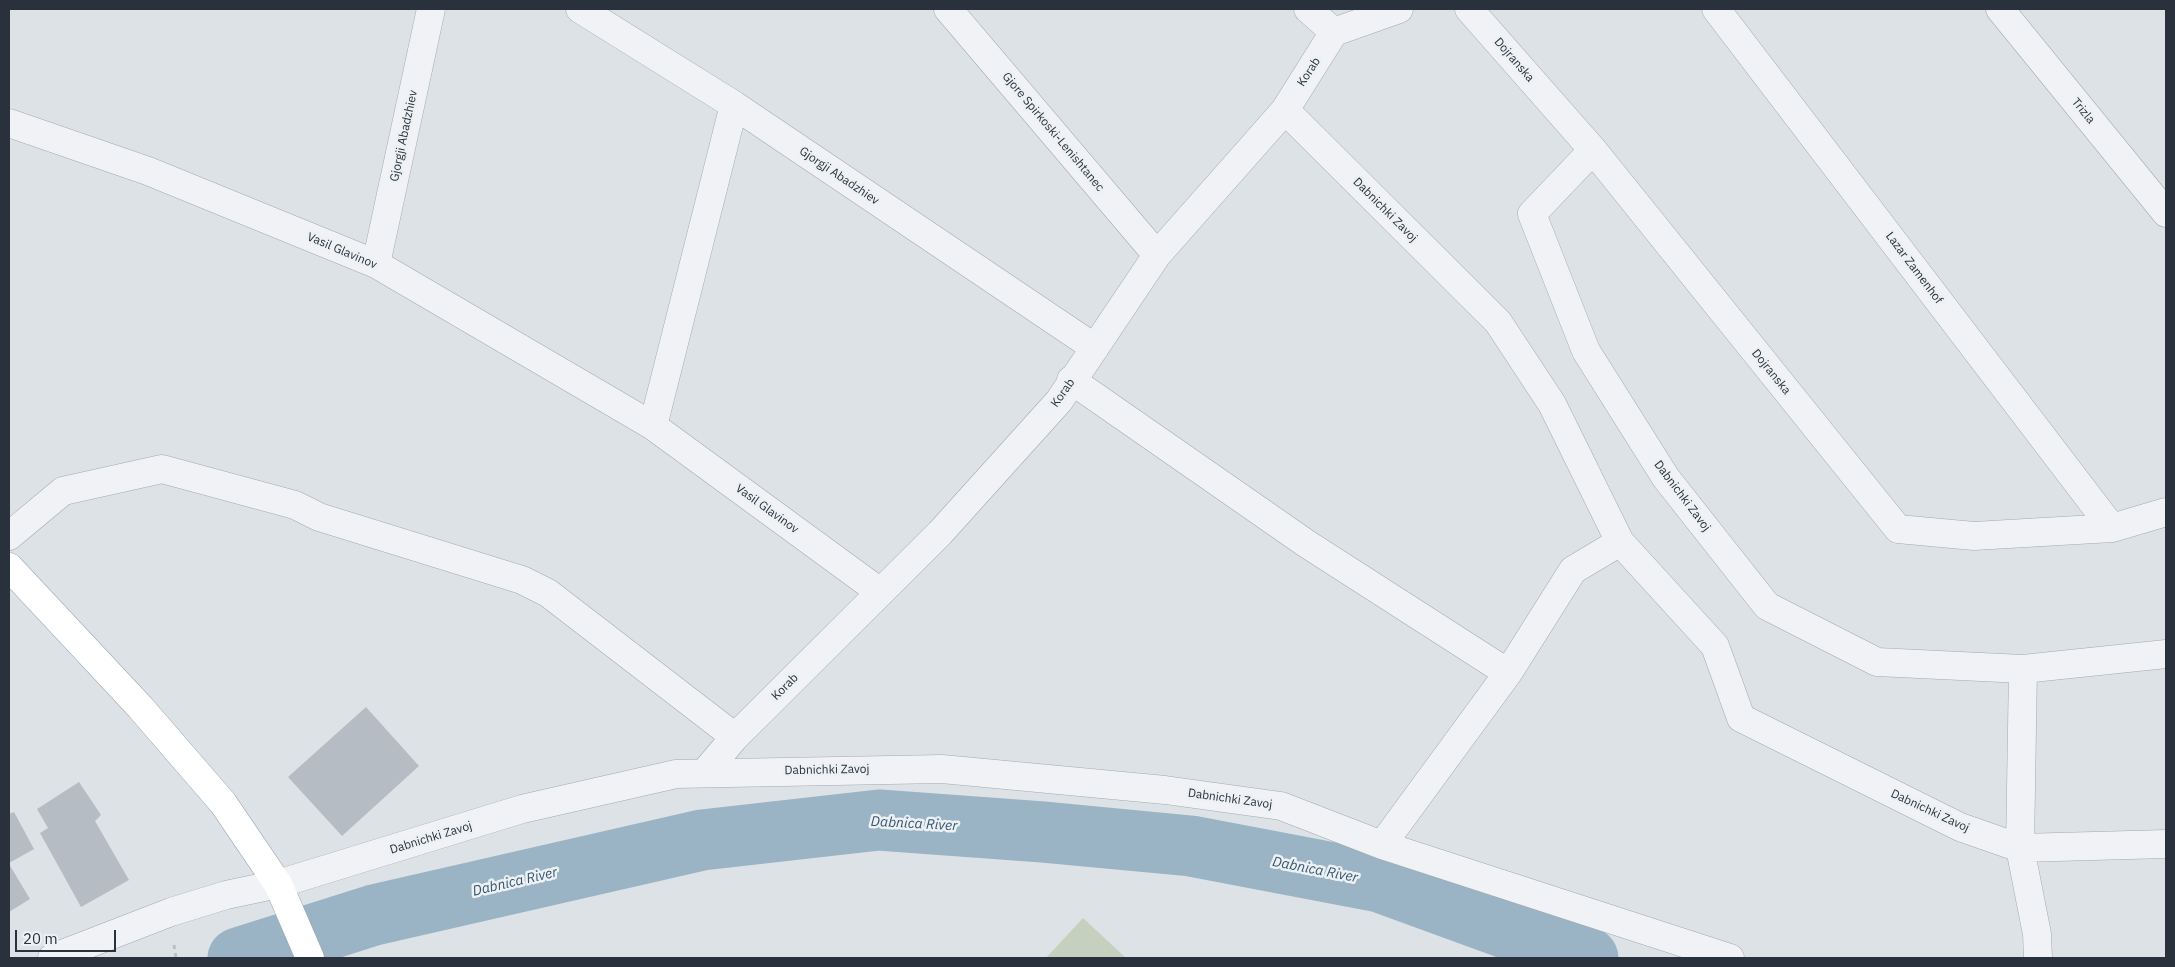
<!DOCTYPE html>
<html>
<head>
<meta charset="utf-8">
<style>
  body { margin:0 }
  #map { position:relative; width:2175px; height:967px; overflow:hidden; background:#dde2e6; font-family:"IBM Plex Sans",sans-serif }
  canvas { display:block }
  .frame { position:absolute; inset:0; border:10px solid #28313c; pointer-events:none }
  .scale { position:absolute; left:15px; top:930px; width:101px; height:22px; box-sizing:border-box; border:2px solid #28313c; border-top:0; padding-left:6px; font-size:15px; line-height:18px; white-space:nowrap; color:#28313c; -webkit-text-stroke:4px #edf1f4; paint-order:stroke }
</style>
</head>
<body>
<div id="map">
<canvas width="2175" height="967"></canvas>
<div class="frame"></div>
<div class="scale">20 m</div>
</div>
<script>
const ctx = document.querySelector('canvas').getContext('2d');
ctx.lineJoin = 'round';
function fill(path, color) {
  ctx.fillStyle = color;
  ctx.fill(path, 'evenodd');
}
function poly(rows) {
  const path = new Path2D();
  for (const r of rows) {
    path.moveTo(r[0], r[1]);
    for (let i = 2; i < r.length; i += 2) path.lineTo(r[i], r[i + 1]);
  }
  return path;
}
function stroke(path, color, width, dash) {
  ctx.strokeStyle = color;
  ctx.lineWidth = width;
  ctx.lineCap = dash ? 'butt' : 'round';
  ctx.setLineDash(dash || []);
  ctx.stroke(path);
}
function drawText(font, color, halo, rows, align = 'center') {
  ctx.font = font + ' "IBM Plex Sans",sans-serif';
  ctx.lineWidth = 5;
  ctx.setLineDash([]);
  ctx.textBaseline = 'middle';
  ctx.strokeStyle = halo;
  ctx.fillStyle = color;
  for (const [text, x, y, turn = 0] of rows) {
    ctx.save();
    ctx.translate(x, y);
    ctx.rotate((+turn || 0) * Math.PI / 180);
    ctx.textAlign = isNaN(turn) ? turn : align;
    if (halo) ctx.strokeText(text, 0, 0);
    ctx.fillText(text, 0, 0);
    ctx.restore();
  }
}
const green = poly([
  [1083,918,1126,958,1046,958]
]);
const river = poly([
  [238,958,374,915,702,840,879,820,1043,832,1191,846,1380,882,1588,958]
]);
const building = poly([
  [366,707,419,766,342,836,288,777],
  [79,782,101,815,95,821,129,880,81,907,40,833,48,828,37,809],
  [14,812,34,849,9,863,9,814],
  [9,864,30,899,9,912]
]);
const path = poly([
  [174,945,176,958]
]);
const minor = poly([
  [580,9,734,105,1095,348],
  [948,9,1157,255],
  [1308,9,1334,32],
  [1469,9,1593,150,1898,529,1974,536,2112,528,2166,512],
  [1716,9,2112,528],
  [2000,9,2166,213],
  [1285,110,1498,322,1552,404,1620,542,1715,646,1741,718,1960,827,2020,848,2166,844],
  [9,123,148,171,376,264,653,426,880,592],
  [1593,150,1532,214,1586,351,1666,478,1767,606,1877,662,2023,669,2166,654],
  [376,264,431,9],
  [1071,380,1307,544,1508,673],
  [653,426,734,105],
  [9,536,63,491,162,469,295,505,319,517,522,580,548,593,735,737],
  [2023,669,2020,848,2037,934,2038,958],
  [705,772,735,737,940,533,1059,401,1157,255,1285,110,1334,32,1399,9],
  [1382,845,1508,673,1573,570,1620,542],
  [52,958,171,912,226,895,278,884,522,809,676,774,942,769,1165,790,1281,806,1382,845,1730,958]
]);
const major = poly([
  [9,567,140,707,223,803,278,884,310,958]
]);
const streetNames = [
  ["Dojranska",1514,60,49],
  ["Korab",1309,72,-57],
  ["Trizla",2083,111,51],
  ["Gjore Spirkoski-Lenishtanec",1053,132,50],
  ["Gjorgji Abadzhiev",404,136,-78],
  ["Gjorgji Abadzhiev",839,176,34],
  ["Dabnichki Zavoj",1385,210,45],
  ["Vasil Glavinov",342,251,23],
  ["Lazar Zamenhof",1914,268,53],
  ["Dojranska",1771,372,51],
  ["Korab",1063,393,-55],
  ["Dabnichki Zavoj",1682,496,53],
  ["Vasil Glavinov",767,509,36],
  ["Korab",785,687,-45],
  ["Dabnichki Zavoj",827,770,-1],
  ["Dabnichki Zavoj",1230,799,8],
  ["Dabnichki Zavoj",1930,811,25],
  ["Dabnichki Zavoj",431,838,-17]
];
const waterNames = [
  ["Dabnica River",914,824,3],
  ["Dabnica River",1315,870,11],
  ["Dabnica River",515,882,-13]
];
fill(green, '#c5d0bf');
stroke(river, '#9ab3c5', 61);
fill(building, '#b5bcc3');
stroke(minor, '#a3a9b0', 29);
stroke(major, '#9da8b1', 29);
stroke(path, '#bcc0c5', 3, [4, 4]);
stroke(minor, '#f0f2f5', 28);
stroke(major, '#fff', 28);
drawText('12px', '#28313c', '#edf1f4', streetNames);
drawText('italic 14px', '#34546e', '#edf1f4', waterNames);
</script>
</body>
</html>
